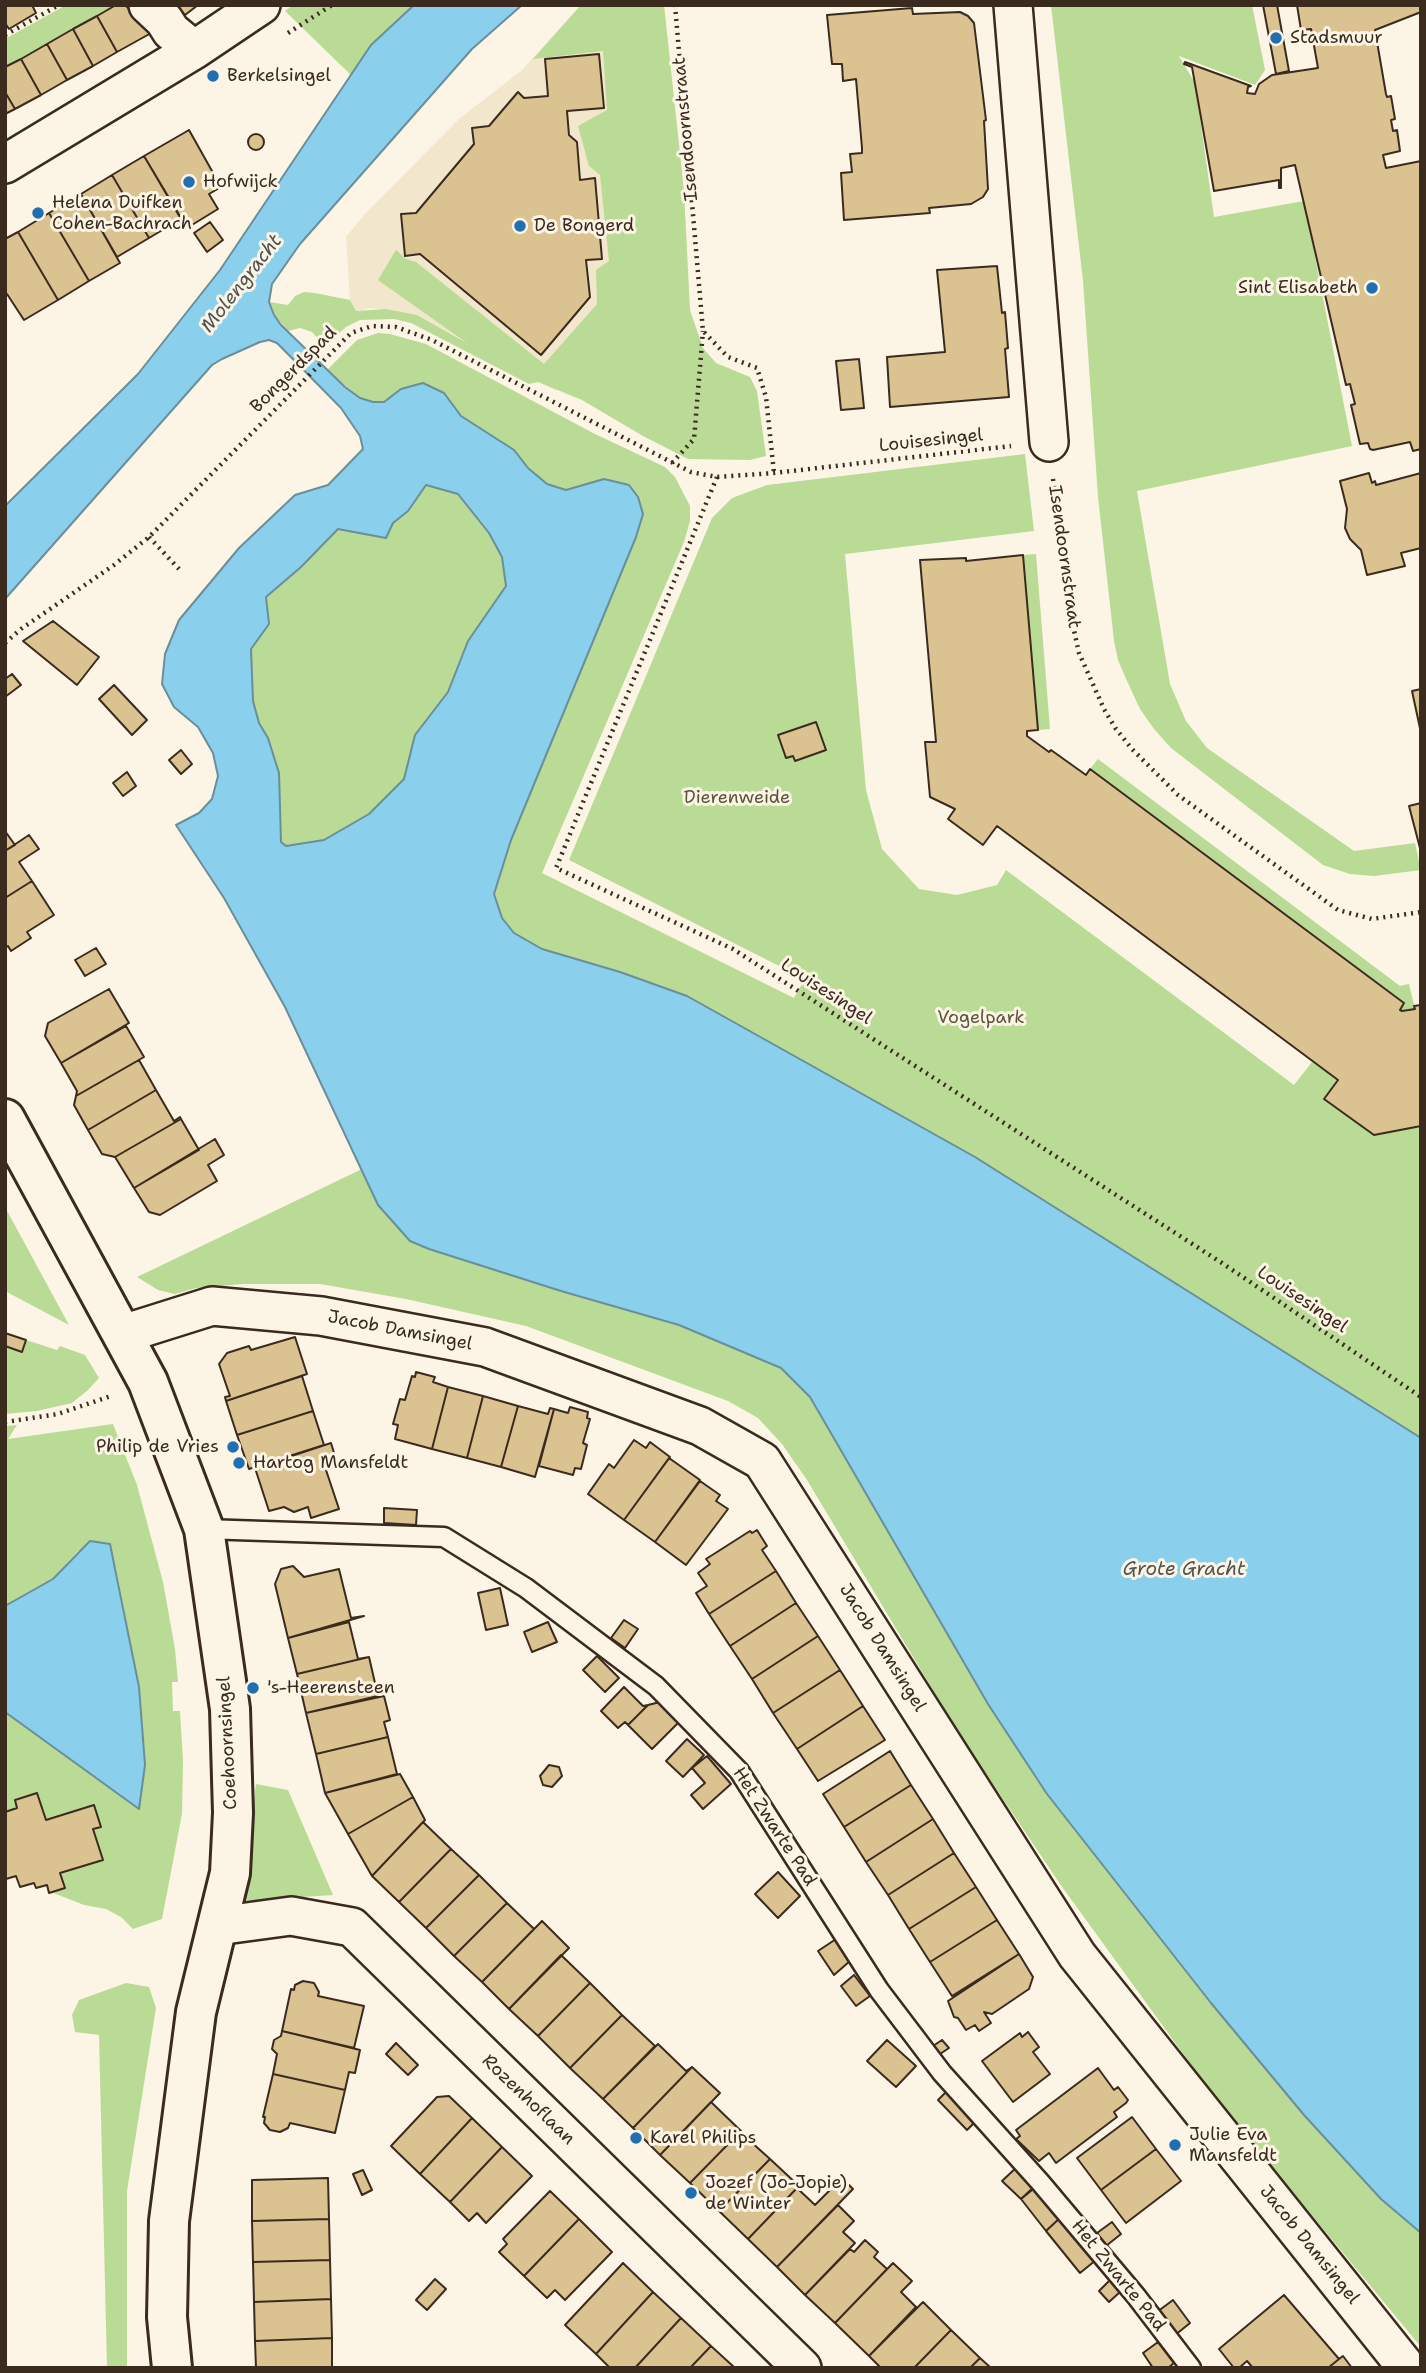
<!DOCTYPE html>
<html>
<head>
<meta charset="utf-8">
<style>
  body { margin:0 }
  #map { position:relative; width:1426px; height:2373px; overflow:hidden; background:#fcf5e5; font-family:"Shantell Sans",sans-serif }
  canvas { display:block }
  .frame { position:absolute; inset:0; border:7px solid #3b2a1e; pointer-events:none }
</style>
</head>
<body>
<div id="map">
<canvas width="1426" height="2373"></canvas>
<div class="frame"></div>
</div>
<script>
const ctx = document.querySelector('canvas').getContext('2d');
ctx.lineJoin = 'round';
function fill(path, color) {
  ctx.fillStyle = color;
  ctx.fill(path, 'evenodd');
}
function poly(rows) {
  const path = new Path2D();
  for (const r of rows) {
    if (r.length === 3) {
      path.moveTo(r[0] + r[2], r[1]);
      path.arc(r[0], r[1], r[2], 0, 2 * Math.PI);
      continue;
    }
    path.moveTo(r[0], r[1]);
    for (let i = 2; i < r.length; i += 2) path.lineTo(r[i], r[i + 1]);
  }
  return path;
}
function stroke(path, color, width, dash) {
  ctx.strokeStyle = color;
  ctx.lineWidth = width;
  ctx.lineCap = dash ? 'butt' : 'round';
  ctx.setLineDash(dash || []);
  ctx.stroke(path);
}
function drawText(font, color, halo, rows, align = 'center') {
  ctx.font = font + ' "Shantell Sans",sans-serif';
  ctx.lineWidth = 6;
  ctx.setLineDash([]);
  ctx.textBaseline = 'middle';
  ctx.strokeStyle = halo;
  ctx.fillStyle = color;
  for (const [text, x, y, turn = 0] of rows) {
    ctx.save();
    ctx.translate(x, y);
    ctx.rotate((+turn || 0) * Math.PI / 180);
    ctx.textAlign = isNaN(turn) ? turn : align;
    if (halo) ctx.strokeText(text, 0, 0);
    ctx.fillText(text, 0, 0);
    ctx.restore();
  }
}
const built = poly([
  [581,5,664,5,684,191,556,391,417,315,371,308,356,311,350,300,346,237,364,215,460,118,521,71]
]);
const green = poly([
  [66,5,116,5,5,67,5,39],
  [293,5,414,5,371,45,351,75,285,11],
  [581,5,664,5,684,191,690,310,703,348,716,363,750,377,757,391,766,456,750,460,688,459,643,436,582,400,538,382,529,384,411,323,394,319,360,320,346,327,325,346,312,332,300,328,288,331,274,315,269,302,288,305,295,296,304,292,315,293,350,300,356,311,386,309,417,315,467,343,378,280,396,250,406,259,416,262,544,364,597,304,596,270,609,261,600,175,589,166,578,126,607,110,603,51,533,59],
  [1051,5,1252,5,1265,70,1255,85,1179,56,1195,83,1214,217,1304,201,1352,446,1137,491,1170,684,1186,721,1207,748,1354,851,1415,843,1421,870,1374,876,1350,874,1323,865,1171,748,1154,729,1140,709,1127,681,1118,660,1114,641,1098,497,1083,281],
  [378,333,390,334,426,344,593,433,665,467,675,477,690,506,690,521,684,542,542,873,794,998,805,979,569,860,712,518,732,498,767,485,1025,454,1034,531,845,554,866,790,882,849,919,889,957,895,997,885,1006,870,1294,1085,1312,1062,1338,1080,1325,1099,1374,1135,1421,1126,1421,1438,975,1157,687,996,542,949,514,933,502,918,494,894,511,840,636,537,643,514,584,486,566,490,547,484,528,468,514,450,461,416,444,393,401,389,384,402,373,402,360,398,327,370,357,340],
  [426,484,458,494,489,533,502,557,506,586,468,641,448,692,415,735,404,779,369,814,324,840,286,846,281,842,268,738,259,723,253,701,251,649,269,624,266,597,301,567,338,529,386,538,393,523,408,511],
  [1036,554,1050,729,1038,730,1023,555],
  [1098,759,1400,986,1409,984,1415,1009,1402,1011,1400,1010,1404,1002,1090,769],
  [362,1169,378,1205,410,1241,561,1291,679,1325,781,1368,810,1397,988,1704,1047,1794,1211,2003,1304,2115,1381,2199,1421,2233,1421,2347,1218,2102,1060,1884,958,1732,807,1480,782,1444,758,1418,728,1401,526,1326,406,1299,320,1284,243,1284,196,1288,175,1294,158,1290,137,1277],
  [5,1207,69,1325,5,1291],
  [26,1340,57,1350,60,1346,85,1355,99,1378,88,1390,72,1403,37,1411,5,1414,5,1346,22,1352],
  [113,1424,137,1485,163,1582,175,1649,178,1682,172,1682,173,1711,180,1711,183,1761,182,1814,162,1919,133,1929,121,1917,106,1909,84,1905,51,1892,65,1888,60,1873,103,1860,93,1829,101,1826,94,1805,46,1820,36,1793,15,1799,17,1808,5,1812,5,1712,139,1808,145,1765,139,1687,116,1568,78,1551,53,1579,5,1606,5,1426,17,1425,8,1439],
  [256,1784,288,1790,333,1895,241,1901],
  [126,1983,149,1987,156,2008,127,2191,127,2368,107,2368,99,2035,75,2032,72,2015,79,2000]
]);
const water = poly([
  [414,5,522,5,472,49,300,244,272,284,269,302,274,315,281,325,345,387,360,398,373,402,384,402,401,389,423,383,444,393,461,416,514,450,528,468,547,484,566,490,604,479,629,485,638,497,643,514,636,537,511,840,494,894,502,918,514,933,542,949,620,972,687,996,975,1157,1421,1438,1421,2233,1381,2199,1304,2115,1211,2003,1047,1794,988,1704,810,1397,781,1368,679,1325,561,1291,429,1249,410,1241,378,1205,285,1007,224,898,176,825,199,813,212,799,218,776,213,753,198,727,174,707,162,684,165,654,179,620,239,548,295,495,328,485,363,449,360,436,341,408,277,343,269,340,260,342,222,359,212,365,5,599,5,506,138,374,220,270,371,45,414,5],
  [426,485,458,494,489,533,502,557,506,586,468,641,448,692,415,735,404,779,369,814,324,840,286,846,281,842,279,773,268,738,259,723,253,701,251,649,269,624,266,597,301,567,338,529,386,538,393,523,408,511,426,485],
  [90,1541,110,1544,139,1687,145,1765,139,1809,5,1712,5,1606,53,1579,90,1541]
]);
const building = poly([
  [5,5,32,5,36,13,9,29,5,23,5,5],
  [116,5,125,5,153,32,117,52,97,16,116,5],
  [175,5,198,5,185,15,175,5],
  [1263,5,1277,5,1289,71,1276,74,1263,5],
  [1297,5,1421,5,1421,12,1375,30,1386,94,1387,97,1391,96,1395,119,1391,120,1393,131,1397,130,1400,151,1383,155,1386,168,1421,161,1421,449,1413,451,1410,442,1373,450,1370,449,1368,443,1360,444,1351,405,1355,404,1350,384,1346,385,1295,165,1281,168,1281,188,1279,188,1279,180,1214,191,1192,67,1184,64,1185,62,1251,86,1248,87,1247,93,1255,94,1259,84,1272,75,1318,68,1311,29,1301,30,1297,5],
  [912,8,913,14,960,12,968,16,974,23,986,120,984,121,988,189,983,197,971,204,929,208,930,213,844,220,841,173,852,172,850,154,862,153,862,148,856,79,843,81,842,64,832,64,827,15,912,8],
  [97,16,117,52,93,66,73,29,97,16],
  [73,29,93,66,67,80,47,44,73,29],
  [47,44,67,80,41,95,21,59,47,44],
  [599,54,604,108,567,111,569,135,577,142,580,180,595,178,602,259,586,260,590,297,541,355,420,254,405,256,401,214,416,213,474,144,472,128,489,126,518,92,524,98,548,96,545,59,599,54],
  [21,59,41,95,15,109,5,92,5,67,21,59],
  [5,92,15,109,5,114,5,92],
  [189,130,221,187,209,194,218,209,187,228,144,156,189,130],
  [256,142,8],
  [144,156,181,219,149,238,112,175,144,156],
  [112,175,149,238,117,257,81,194,112,175],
  [81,194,120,263,89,281,49,213,81,194],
  [49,213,89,281,58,300,18,232,49,213],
  [210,222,223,240,207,252,194,233,210,222],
  [18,232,58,300,24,320,7,294,5,294,5,239,18,232],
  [997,266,1002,313,1005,312,1008,348,1005,349,1009,397,890,407,887,357,945,352,937,270,997,266],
  [859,359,864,408,841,410,836,361,859,359],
  [1369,473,1372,483,1375,481,1376,485,1421,473,1421,548,1401,553,1405,566,1367,575,1361,550,1350,539,1345,528,1347,509,1340,481,1369,473],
  [1023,555,1038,730,1027,731,1027,736,1049,752,1051,750,1086,775,1090,769,1404,1003,1400,1010,1402,1011,1415,1009,1414,1006,1421,1005,1421,1126,1374,1135,1324,1099,1338,1080,997,826,983,845,948,819,955,809,930,797,925,742,936,742,920,560,966,558,966,561,1023,555],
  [53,621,99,657,77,685,23,641,53,621],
  [12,674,21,685,5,697,5,679,12,674],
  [114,685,147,720,132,735,99,699,114,685],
  [1421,689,1421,733,1412,691,1421,689],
  [816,722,826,750,795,761,793,756,786,758,778,735,816,722],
  [181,750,192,764,181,774,169,760,181,750],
  [127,772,136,786,123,796,113,783,127,772],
  [1421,803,1421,852,1409,806,1421,803],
  [5,831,15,845,5,851,5,831],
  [29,835,39,849,19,862,32,881,5,898,5,851,29,835],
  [32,881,54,915,27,932,31,938,11,951,8,946,5,948,5,898,32,881],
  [96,948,106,964,85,976,75,960,96,948],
  [109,989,129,1023,61,1063,45,1036,48,1023,109,989],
  [126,1026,144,1057,76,1096,77,1091,61,1063,126,1026],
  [139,1060,156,1090,88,1130,74,1105,76,1096,139,1060],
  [156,1090,174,1121,180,1117,181,1119,115,1157,102,1154,88,1130,156,1090],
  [181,1119,199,1150,134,1188,115,1157,181,1119],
  [215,1139,224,1155,208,1165,217,1181,160,1215,149,1212,134,1188,215,1139],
  [5,1333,26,1340,22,1352,5,1346,5,1333],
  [295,1337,307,1374,226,1401,225,1397,230,1396,219,1364,227,1353,249,1346,251,1350,295,1337],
  [416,1372,435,1377,433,1382,448,1387,432,1449,395,1439,398,1425,393,1424,400,1399,405,1400,412,1376,415,1377,416,1372],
  [302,1376,313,1411,237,1435,226,1401,302,1376],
  [448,1387,483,1396,467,1458,432,1449,448,1387],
  [483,1396,518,1406,501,1467,467,1458,483,1396],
  [518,1406,548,1414,550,1408,554,1409,535,1477,501,1467,518,1406],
  [570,1407,588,1412,587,1418,590,1419,583,1443,587,1445,581,1469,575,1468,573,1475,539,1466,554,1409,568,1413,570,1407],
  [313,1411,324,1445,249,1469,237,1435,313,1411],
  [634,1440,646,1448,650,1442,670,1457,624,1520,588,1494,609,1464,614,1468,634,1440],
  [331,1443,338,1466,326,1470,339,1509,311,1518,308,1507,294,1512,284,1507,269,1511,255,1468,331,1443],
  [669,1458,700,1480,655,1542,624,1520,669,1458],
  [700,1481,720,1495,716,1501,728,1509,686,1565,655,1542,700,1481],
  [384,1508,417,1510,416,1525,384,1523,384,1508],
  [757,1530,767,1546,762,1550,776,1571,709,1614,696,1593,707,1586,698,1573,710,1564,706,1559,750,1531,752,1533,757,1530],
  [293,1566,304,1577,339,1569,351,1618,364,1616,288,1638,275,1584,281,1569,293,1566],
  [776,1571,796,1603,730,1646,709,1614,776,1571],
  [500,1588,508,1625,486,1630,478,1593,500,1588],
  [796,1603,818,1636,752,1679,730,1646,796,1603],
  [624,1620,638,1629,625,1648,611,1638,624,1620],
  [349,1622,358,1659,369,1657,297,1674,288,1638,349,1622],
  [548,1622,557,1642,532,1652,524,1632,548,1622],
  [818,1636,840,1670,773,1713,752,1679,818,1636],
  [597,1656,619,1678,605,1692,583,1670,597,1656],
  [369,1657,378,1696,306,1713,297,1674,369,1657],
  [840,1670,863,1706,797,1749,773,1713,840,1670],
  [624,1687,643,1706,648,1705,628,1725,625,1722,618,1728,601,1711,624,1687],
  [384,1696,390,1720,384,1722,388,1737,316,1754,306,1713,384,1696],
  [660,1702,679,1722,652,1749,628,1725,648,1705,660,1702],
  [863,1706,885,1740,818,1781,797,1749,863,1706],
  [388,1737,397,1774,325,1793,316,1754,388,1737],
  [687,1739,704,1755,683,1777,666,1761,687,1739],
  [890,1751,911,1785,844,1827,823,1794,890,1751],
  [707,1756,731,1784,703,1809,691,1795,705,1783,692,1768,707,1756],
  [549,1765,559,1767,562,1776,552,1787,543,1785,540,1776,549,1765],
  [400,1774,413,1797,348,1834,325,1793,400,1774],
  [911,1785,933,1819,866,1862,844,1827,911,1785],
  [37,1793,46,1820,94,1805,101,1827,93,1829,103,1860,60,1873,65,1888,49,1893,47,1885,36,1888,34,1883,20,1887,16,1876,6,1879,5,1876,5,1812,17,1808,15,1800,37,1793],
  [413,1797,425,1820,372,1876,348,1834,413,1797],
  [933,1819,954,1853,888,1895,866,1862,933,1819],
  [423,1822,451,1849,399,1902,372,1876,423,1822],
  [451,1849,479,1875,426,1928,399,1902,451,1849],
  [954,1853,976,1887,909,1929,888,1895,954,1853],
  [778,1872,800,1896,778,1918,755,1894,778,1872],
  [479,1875,507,1903,454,1956,426,1928,479,1875],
  [976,1887,997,1920,930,1962,909,1929,976,1887],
  [507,1903,534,1929,482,1982,454,1956,507,1903],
  [997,1920,1019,1954,952,1996,930,1962,997,1920],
  [542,1921,569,1948,509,2009,482,1982,542,1921],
  [836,1939,850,1961,834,1975,818,1951,836,1939],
  [1019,1954,1033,1977,1029,1989,992,2014,984,2012,991,2023,979,2031,975,2025,966,2030,958,2018,954,2017,948,2001,1019,1954],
  [561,1955,590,1983,538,2036,509,2009,561,1955],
  [854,1975,870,1996,856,2006,841,1986,854,1975],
  [303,1981,314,1983,319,1992,318,1996,364,2006,354,2048,282,2031,291,1989,294,1990,295,1985,303,1981],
  [590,1983,622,2015,570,2068,538,2036,590,1983],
  [622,2015,655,2046,603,2099,570,2068,622,2015],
  [282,2031,360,2050,355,2073,349,2072,345,2090,273,2074,277,2054,272,2049,274,2040,281,2036,282,2031],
  [1028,2032,1039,2047,1033,2052,1050,2074,1013,2102,982,2061,1020,2033,1022,2037,1028,2032],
  [887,2040,916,2066,896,2087,867,2061,887,2040],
  [942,2040,949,2048,937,2056,930,2048,942,2040],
  [396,2043,418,2065,408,2075,386,2054,396,2043],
  [658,2044,686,2071,692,2067,633,2128,603,2099,658,2044],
  [692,2067,720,2093,660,2155,633,2128,692,2067],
  [1098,2068,1114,2090,1118,2087,1128,2100,1126,2103,1114,2112,1117,2117,1056,2163,1049,2153,1039,2161,1016,2139,1020,2136,1016,2130,1098,2068],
  [273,2074,345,2090,335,2133,290,2123,288,2128,280,2132,270,2130,264,2123,265,2117,263,2117,273,2074],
  [946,2092,974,2123,967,2130,938,2100,946,2092],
  [449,2096,472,2118,420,2174,391,2146,437,2097,449,2096],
  [711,2102,741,2131,690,2183,660,2155,711,2102],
  [1132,2117,1156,2149,1101,2190,1077,2158,1132,2117],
  [472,2118,502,2147,450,2202,420,2174,472,2118],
  [740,2132,770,2159,719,2211,690,2183,740,2132],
  [502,2147,532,2176,486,2223,477,2213,469,2221,450,2202,502,2147],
  [1156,2149,1181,2181,1126,2223,1101,2190,1156,2149],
  [770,2159,799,2186,748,2239,719,2211,770,2159],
  [1018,2166,1037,2186,1021,2199,1002,2181,1018,2166],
  [363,2170,372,2190,362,2195,353,2174,363,2170],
  [328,2178,329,2219,252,2221,252,2180,328,2178],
  [842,2178,853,2189,777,2267,748,2239,797,2188,815,2205,842,2178],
  [1037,2184,1062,2216,1046,2231,1021,2199,1037,2184],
  [550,2191,579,2219,524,2276,499,2252,507,2244,503,2239,550,2191],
  [838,2205,854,2221,843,2232,855,2243,805,2295,777,2267,838,2205],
  [1062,2216,1096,2260,1080,2273,1046,2231,1062,2216],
  [329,2219,330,2260,253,2262,252,2221,329,2219],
  [579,2219,612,2252,565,2300,555,2290,547,2298,524,2276,579,2219],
  [1112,2222,1121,2234,1106,2246,1097,2233,1112,2222],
  [865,2240,878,2252,874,2257,887,2269,835,2323,805,2295,850,2249,854,2252,865,2240],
  [330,2260,331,2299,254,2302,253,2262,330,2260],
  [623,2263,653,2292,596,2354,565,2325,623,2263],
  [893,2263,912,2281,901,2292,916,2307,869,2356,835,2323,893,2263],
  [435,2279,446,2289,427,2310,416,2300,435,2279],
  [1111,2279,1120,2292,1109,2302,1099,2291,1111,2279],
  [653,2292,681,2318,635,2368,610,2368,596,2354,653,2292],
  [1284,2295,1339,2359,1328,2368,1253,2368,1247,2361,1239,2368,1234,2368,1219,2349,1284,2295],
  [331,2299,332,2338,255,2341,254,2302,331,2299],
  [1173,2300,1190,2323,1174,2336,1157,2312,1173,2300],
  [923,2302,951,2330,914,2368,881,2368,869,2356,923,2302],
  [681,2318,711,2346,690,2368,635,2368,681,2318],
  [951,2330,980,2358,970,2368,914,2368,951,2330],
  [332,2338,332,2368,256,2368,255,2341,332,2338],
  [1158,2342,1174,2363,1168,2368,1153,2368,1143,2353,1158,2342],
  [711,2346,735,2368,690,2368,711,2346],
  [1343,2356,1352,2368,1328,2368,1339,2359,1343,2356],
  [980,2358,991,2368,970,2368,980,2358]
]);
const path = poly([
  [675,5,703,331,728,357,757,368,766,397,774,473],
  [288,33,332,5],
  [5,35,59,5],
  [672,463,694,439,703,331],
  [717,477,556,868,733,949,1222,1263,1421,1397],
  [1053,479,1071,617,1079,653,1104,709,1116,729,1132,749,1178,795,1338,910,1372,919,1421,912],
  [149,537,179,569],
  [5,643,21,629,114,565,149,537,351,333,372,326,396,327,432,340,691,472,717,477,774,473,1011,446],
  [5,1422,58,1414,111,1396]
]);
const lane = poly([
  [204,1529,444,1537,526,1588,656,1686,739,1771,879,1990,942,2073,1040,2182,1136,2296,1191,2368]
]);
const street = poly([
  [148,5,164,20,171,31,194,50],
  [1013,5,1049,442],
  [5,164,194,50,261,5],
  [123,1334,212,1306,321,1316,485,1347,700,1426,762,1461,1077,1955,1407,2368],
  [217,1926,291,1916,352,1927,802,2368]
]);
const secondary = poly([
  [5,1119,148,1382,204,1529,230,1709,233,1813,230,1873,196,2012,169,2221,167,2317,172,2368]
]);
const markers = [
  [1276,38,7,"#1f6fb2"],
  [213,76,7,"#1f6fb2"],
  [189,182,7,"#1f6fb2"],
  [38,213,7,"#1f6fb2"],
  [520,226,7,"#1f6fb2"],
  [1372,288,7,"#1f6fb2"],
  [233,1447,7,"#1f6fb2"],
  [239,1463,7,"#1f6fb2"],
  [253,1688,7,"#1f6fb2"],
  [636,2138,7,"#1f6fb2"],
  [1175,2145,7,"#1f6fb2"],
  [691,2193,7,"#1f6fb2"]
];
const poiNames = [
  ["Stadsmuur",1290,38],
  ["Berkelsingel",227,76],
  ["Hofwijck",203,182],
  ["Helena Duifken",52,203],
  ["Cohen-Bachrach",52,224],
  ["De Bongerd",534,226],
  ["Sint Elisabeth",1358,288,"right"],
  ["Philip de Vries",219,1447,"right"],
  ["Hartog Mansfeldt",253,1463],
  ["'s-Heerensteen",267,1688],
  ["Julie Eva",1189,2135],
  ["Mansfeldt",1189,2156],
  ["Karel Philips",650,2138],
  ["Jozef (Jo-Jopie)",705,2183],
  ["de Winter",705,2204]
];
const streetNames = [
  ["Isendoornstraat",686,129,-95],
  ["Bongerdspad",294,370,-45],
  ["Louisesingel",931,441,-6],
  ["Isendoornstraat",1064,557,82],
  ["Louisesingel",826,992,33],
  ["Louisesingel",1302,1300,34],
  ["Jacob Damsingel",400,1331,11],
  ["Jacob Damsingel",882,1648,58],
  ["Coehoornsingel",228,1743,-93],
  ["Het Zwarte Pad",774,1827,57],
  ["Rozenhoflaan",528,2100,44],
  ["Jacob Damsingel",1309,2245,51],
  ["Het Zwarte Pad",1118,2276,51]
];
const parkNames = [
  ["Dierenweide",737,798],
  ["Vogelpark",981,1018]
];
const waterNames = [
  ["Molengracht",242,284,-52],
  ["Grote Gracht",1184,1570]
];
fill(built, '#f2e6cc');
fill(green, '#b9db95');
fill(water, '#8ad0ec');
stroke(water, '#6a8e9a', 2);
fill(building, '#dac291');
stroke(building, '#3b2a1e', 2);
stroke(lane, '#3b2a1e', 23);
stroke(street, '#3b2a1e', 42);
stroke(secondary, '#3b2a1e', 44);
stroke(path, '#3b2a1e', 4.5, [2, 5]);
stroke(lane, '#fcf5e5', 18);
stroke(street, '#fcf5e5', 37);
stroke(secondary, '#fcf5e5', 38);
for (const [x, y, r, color] of markers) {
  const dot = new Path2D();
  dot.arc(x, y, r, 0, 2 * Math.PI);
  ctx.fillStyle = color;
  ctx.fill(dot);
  stroke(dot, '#fcf5e5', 2.5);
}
drawText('18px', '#3b2a1e', '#fcf5e5', poiNames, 'left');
drawText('18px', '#3b2a1e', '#fcf5e5', streetNames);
drawText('18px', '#5a563c', '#fcf5e5', parkNames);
drawText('italic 19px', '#4f5452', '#fcf5e5', waterNames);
</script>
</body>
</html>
